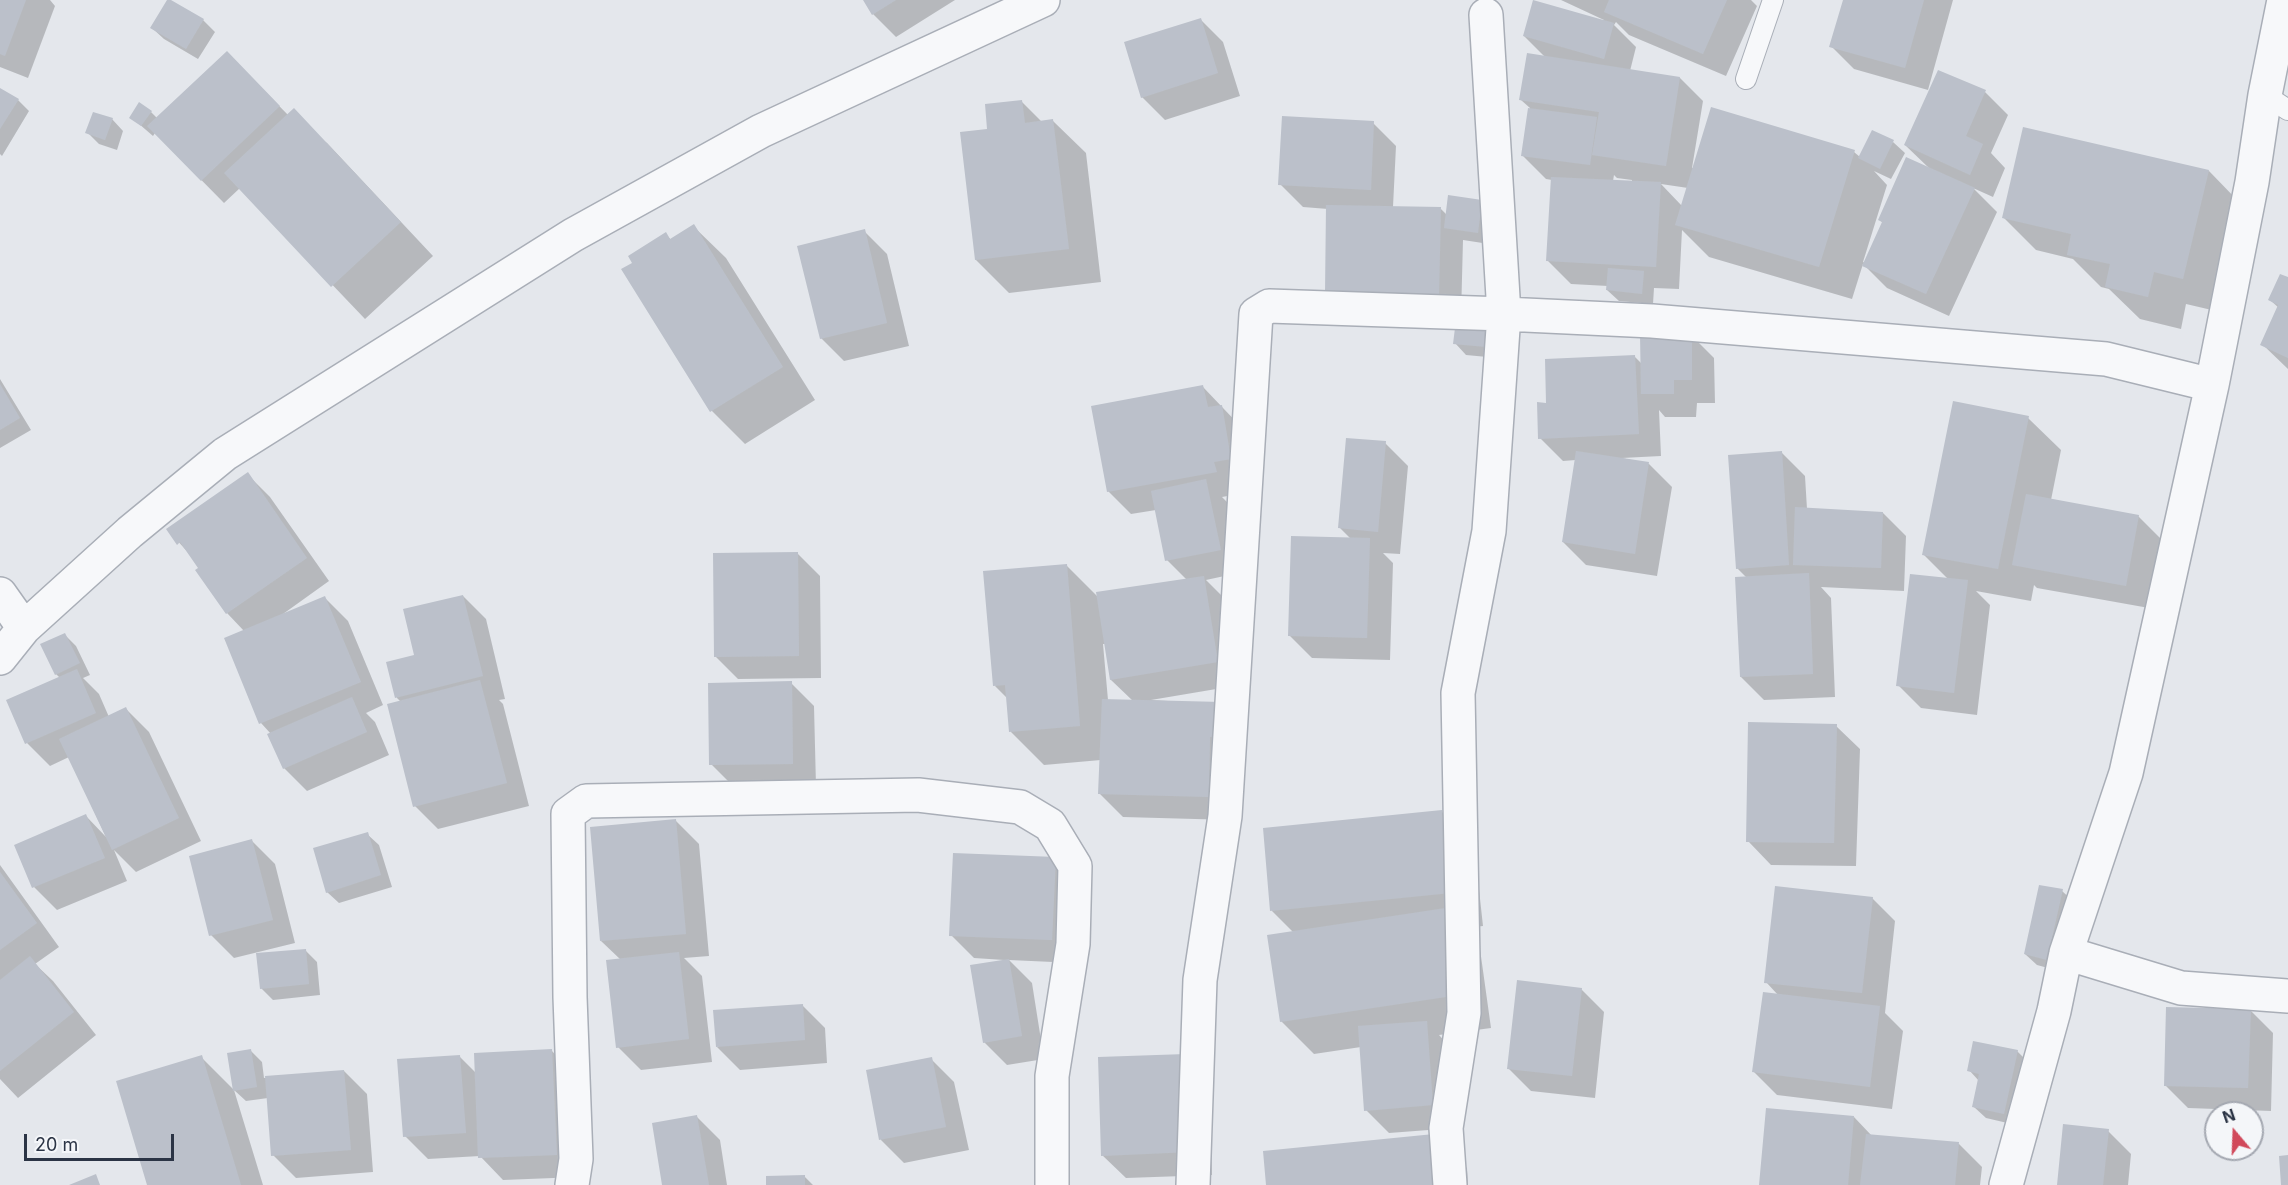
<!DOCTYPE html>
<html>
<head>
<meta charset="utf-8">
<style>
  body { margin:0 }
  #map { position:relative; width:2288px; height:1185px; overflow:hidden; background:#e4e7ec; font-family:Inter,sans-serif }
  canvas { display:block }
  .north { position:absolute; left:2204px; top:1101px; width:60px; height:60px; box-sizing:border-box; background:#f4f6f9; border:2px solid #a4a8b1; border-radius:50%; rotate:341deg; font-size:16px; font-weight:700; line-height:24px; text-align:center; color:#2b3445 }
  .north::after { content:''; display:block; margin:auto; width:21px; height:27px; background:#d1495b; clip-path:polygon(50% 0,100% 100%,50% 72%,0 100%) }
  .scale { position:absolute; left:24px; top:1134px; width:150px; height:27px; box-sizing:border-box; border:3px solid #2b3445; border-top:0; padding-left:8px; font-size:18px; line-height:21px; white-space:nowrap; color:#2b3445; -webkit-text-stroke:4px #f4f6f9; paint-order:stroke }
</style>
</head>
<body>
<div id="map">
<canvas width="2288" height="1185"></canvas>
<div class="north">N</div>
<div class="scale">20 m</div>
</div>
<script>
const ctx = document.querySelector('canvas').getContext('2d');
ctx.lineJoin = 'round';
function fill(path, color) {
  ctx.fillStyle = color;
  ctx.fill(path, 'evenodd');
}
function poly(rows) {
  const path = new Path2D();
  for (const r of rows) {
    path.moveTo(r[0], r[1]);
    for (let i = 2; i < r.length; i += 2) path.lineTo(r[i], r[i + 1]);
  }
  return path;
}
function stroke(path, color, width, dash) {
  ctx.strokeStyle = color;
  ctx.lineWidth = width;
  ctx.lineCap = dash ? 'butt' : 'round';
  ctx.setLineDash(dash || []);
  ctx.stroke(path);
}
const shadow = poly([
  [0,0,50,0,55,6,28,78,0,67],
  [864,0,955,0,896,37,873,14],
  [1561,0,1751,0,1757,6,1726,76,1629,35,1616,22,1614,25,1636,47,1630,71,1680,78,1703,101,1692,168,1854,152,1860,157,1893,142,1905,153,1891,179,1874,171,1887,185,1863,262,1865,263,1883,223,1880,220,1930,169,1905,145,1985,92,2008,115,1991,153,2005,168,1993,197,1973,188,1997,212,1949,316,1887,288,1863,264,1852,299,1709,257,1682,230,1679,289,1654,288,1653,304,1619,301,1607,290,1608,286,1571,284,1548,261,1552,180,1546,179,1523,156,1530,108,1521,100,1546,58,1524,36,1604,20],
  [1614,175,1617,178,1632,180,1632,182,1613,181],
  [1661,184,1688,188,1682,206],
  [1844,0,1953,0,1928,90,1854,69,1831,46],
  [169,1,203,20,215,32,198,59,164,39,152,28],
  [1200,19,1223,42,1240,96,1165,120,1142,97],
  [250,76,288,115,327,143,433,256,365,319,240,188,224,203,155,133,153,136,131,117,151,112,157,118],
  [0,90,18,100,29,111,2,156,0,154],
  [1022,102,1042,122,1053,121,1086,153,1101,282,1009,293,976,260,989,130],
  [112,119,123,131,117,150,99,144,87,132],
  [1373,123,1396,146,1393,207,1440,208,1447,215,1482,202,1489,244,1463,240,1461,317,1350,316,1328,209,1303,207,1280,184],
  [2209,171,2241,204,2216,311,2186,304,2181,329,2140,319,2109,289,2101,287,2073,259,2036,250,2003,217],
  [693,226,726,258,815,400,745,444,712,411,634,264,666,234,671,240],
  [864,231,887,254,909,346,844,361,821,338],
  [2288,279,2288,369,2262,344,2279,308,2270,300],
  [1488,332,1498,358,1466,355,1455,343],
  [1691,335,1714,358,1715,403,1697,403,1696,417,1665,417,1659,410,1661,456,1622,458,1649,464,1672,487,1657,576,1586,565,1563,542,1576,460,1563,461,1540,438,1547,404,1634,356,1642,364],
  [0,379,31,430,0,448],
  [1203,387,1244,430,1239,494,1222,497,1229,504,1243,572,1206,580,1226,600,1240,685,1151,700,1221,704,1231,820,1123,817,1100,794,1101,760,1044,765,1011,732,1008,699,995,686,1067,566,1098,597,1187,580,1167,560,1156,510,1131,514,1108,491],
  [1103,644,1106,644,1111,680,1133,701,1108,700],
  [2028,418,2061,450,2051,500,2138,516,2161,539,2149,608,2037,588,2034,585,2031,601,1976,591,1990,605,1977,715,1921,708,1898,685,1949,580,1923,554],
  [1385,443,1408,466,1400,554,1383,553,1393,563,1390,660,1312,658,1289,635,1351,539,1340,528],
  [1782,453,1805,476,1807,509,1883,513,1906,536,1904,591,1821,587,1831,598,1835,697,1764,700,1741,677,1747,578,1737,568],
  [247,474,270,497,329,581,283,614,325,598,348,621,383,705,366,713,375,722,389,755,307,791,284,768,271,734,261,723,225,639,244,631,227,613,197,570,200,569,192,557,168,530],
  [797,553,820,576,821,678,738,679,715,656],
  [463,596,486,619,505,699,499,700,503,704,529,806,438,829,415,806,401,702,397,698,388,663,416,656],
  [65,635,76,646,90,675,83,678,99,694,109,717,126,709,149,732,201,841,136,872,114,850,127,881,57,910,34,887,86,816,106,837,69,757,50,766,27,743,60,678,56,674],
  [791,683,814,706,816,786,734,787,711,764],
  [1836,726,1860,749,1856,866,1771,865,1748,841],
  [1441,811,1474,844,1483,926,1464,928,1479,942,1491,1028,1439,1035,1449,1046,1455,1128,1389,1133,1366,1110,1361,1047,1314,1054,1281,1021,1293,932,1272,911,1264,829],
  [676,821,699,844,709,956,684,958,702,976,712,1062,641,1070,618,1047,621,960,601,941],
  [367,834,379,845,392,887,339,903,327,892],
  [252,841,275,864,295,943,234,958,211,935],
  [1055,859,1078,882,1075,963,1009,960,1032,983,1044,1059,1007,1065,984,1042,1004,960,974,958,951,935],
  [0,865,59,947,35,964,53,981,96,1035,18,1098,0,1079],
  [2062,891,2074,902,2059,971,2037,965,2025,954],
  [1872,898,1895,921,1885,1013,1903,1031,1892,1109,1777,1095,1754,1072,1778,995,1766,982],
  [306,951,317,962,320,995,273,1000,261,988],
  [1581,989,1604,1012,1595,1098,1531,1091,1508,1068],
  [802,1005,825,1028,827,1063,740,1070,717,1047],
  [2250,1010,2273,1033,2271,1111,2188,1108,2165,1085],
  [250,1050,262,1062,264,1078,344,1071,367,1094,373,1172,296,1178,273,1155,268,1098,246,1101,234,1090],
  [551,1050,574,1074,579,1177,503,1180,480,1156,428,1159,405,1136,460,1057,476,1073],
  [2017,1051,2029,1063,2016,1125,1986,1118,1974,1107,1979,1081,1969,1070],
  [201,1057,234,1090,263,1185,149,1185],
  [931,1059,954,1082,969,1150,904,1163,881,1140,867,1071],
  [1209,1079,1212,1175,1126,1178,1102,1155],
  [697,1117,720,1140,727,1185,664,1185],
  [1854,1117,1872,1136,1959,1144,1982,1167,1980,1185,1761,1185],
  [2108,1131,2131,1154,2128,1185,2058,1185],
  [1434,1135,1467,1168,1468,1185,1268,1185],
  [804,1176,813,1185,768,1185]
]);
const building = poly([
  [0,0,26,0,5,56,0,54],
  [167,0,171,0,204,19,186,49,150,28],
  [863,0,896,0,872,15],
  [1533,0,1614,23,1604,59,1523,36],
  [1609,0,1727,0,1703,54,1604,12],
  [1843,0,1924,0,1905,68,1829,47],
  [1201,18,1218,73,1141,98,1124,42],
  [227,51,280,106,201,181,147,126],
  [1527,53,1680,77,1666,166,1592,155,1599,112,1519,100],
  [1938,70,1986,90,1966,136,1983,144,1970,175,1904,145],
  [0,88,19,99,0,129],
  [1022,100,1025,123,1053,119,1069,249,975,260,960,132,987,129,985,104],
  [139,102,152,111,141,126,129,118],
  [1711,107,1855,150,1819,267,1675,225],
  [294,108,401,222,331,287,224,173],
  [1528,108,1597,117,1590,165,1521,156],
  [93,112,113,118,105,140,85,133],
  [1282,116,1374,121,1371,190,1278,185],
  [2023,127,2209,170,2183,279,2154,272,2148,297,2105,287,2110,264,2067,255,2071,234,2002,218],
  [1872,130,1894,140,1880,169,1858,158],
  [1906,157,1975,188,1926,294,1862,266,1882,222,1878,220],
  [1551,177,1661,182,1656,267,1546,261],
  [1448,195,1482,200,1478,233,1444,228],
  [1326,205,1441,207,1439,295,1325,293],
  [694,224,783,367,710,412,621,269,632,263,628,256,666,232,670,239],
  [865,229,887,323,820,339,797,246],
  [1608,268,1644,271,1642,294,1606,290],
  [2280,274,2288,277,2288,358,2260,345,2278,305,2268,300],
  [1455,328,1489,331,1487,347,1453,344],
  [1692,333,1692,380,1674,380,1674,394,1641,394,1640,334],
  [1635,355,1639,434,1538,439,1537,402,1546,403,1545,359],
  [0,384,20,418,0,430],
  [1203,385,1208,407,1222,405,1231,459,1214,462,1217,472,1107,492,1091,406],
  [1953,401,2029,416,1998,569,1922,555],
  [1346,438,1386,441,1378,532,1338,528],
  [1576,451,1649,462,1635,554,1562,542],
  [1782,451,1789,565,1736,569,1728,455],
  [248,472,307,558,226,614,195,570,198,568,180,542,177,545,166,529],
  [1206,479,1221,550,1165,561,1151,491],
  [2026,494,2139,515,2126,586,2012,565],
  [1795,507,1883,512,1881,568,1793,565],
  [1291,536,1370,538,1367,638,1288,636],
  [798,552,799,656,714,657,713,553],
  [1067,564,1080,726,1009,732,1005,685,993,686,983,571],
  [1809,573,1813,674,1740,677,1735,577],
  [1910,574,1968,580,1954,693,1896,686],
  [1204,576,1218,662,1110,680,1096,592],
  [463,595,483,676,395,698,386,662,414,655,403,609],
  [325,596,361,682,259,724,224,638],
  [65,633,80,663,55,675,40,644],
  [77,669,96,713,25,744,6,700],
  [480,680,507,783,413,807,387,704],
  [792,681,793,764,709,765,708,683],
  [352,697,367,732,283,769,267,734],
  [1102,699,1222,702,1221,736,1210,737,1209,797,1098,794],
  [126,707,179,818,112,850,59,739],
  [1748,722,1837,724,1834,843,1746,842],
  [1442,810,1451,893,1270,911,1263,828],
  [86,814,105,858,32,888,14,845],
  [676,819,686,934,600,941,590,827],
  [368,832,381,875,326,893,313,848],
  [252,839,273,920,209,936,189,856],
  [953,853,1056,857,1052,940,949,936],
  [0,872,37,923,0,950],
  [2039,885,2063,889,2047,960,2024,954],
  [1775,886,1873,897,1862,993,1764,983],
  [1446,908,1459,995,1280,1022,1267,935],
  [306,949,309,984,260,989,256,953],
  [679,952,689,1039,616,1048,606,960],
  [30,956,74,1012,0,1071,0,980],
  [1009,959,1022,1036,983,1043,970,965],
  [1517,980,1582,988,1572,1076,1507,1069],
  [1763,992,1880,1006,1870,1087,1752,1072],
  [803,1004,805,1040,716,1047,713,1010],
  [2166,1007,2251,1009,2248,1088,2164,1086],
  [1427,1021,1433,1105,1364,1111,1358,1026],
  [1973,1041,2018,1050,2004,1114,1972,1107,1979,1074,1967,1071],
  [251,1049,257,1087,233,1091,227,1053],
  [552,1049,557,1155,478,1158,474,1053],
  [1186,1054,1190,1152,1101,1156,1098,1057],
  [202,1055,241,1185,147,1185,116,1081],
  [460,1055,466,1133,403,1137,397,1059],
  [932,1057,946,1127,879,1140,866,1070],
  [344,1070,351,1150,271,1156,265,1076],
  [1766,1108,1854,1116,1848,1185,1759,1185],
  [697,1115,709,1185,662,1185,652,1123],
  [2063,1124,2109,1129,2103,1185,2057,1185],
  [1434,1134,1439,1185,1266,1185,1263,1151],
  [1866,1134,1959,1142,1955,1185,1860,1185],
  [2288,1155,2288,1185,2281,1185,2279,1156],
  [96,1174,100,1185,69,1185],
  [805,1175,805,1185,766,1185,766,1176]
]);
const service = poly([
  [1746,79,1773,0],
  [2265,95,2288,110]
]);
const minor = poly([
  [0,594,24,628,130,532,225,454,573,235,761,131,1043,0],
  [0,658,24,628],
  [2066,953,2181,988,2288,996],
  [572,1185,576,1159,570,997,568,814,586,801,918,795,1020,807,1050,825,1075,866,1073,944,1052,1076,1052,1185],
  [1193,1185,1200,980,1225,816,1256,314,1269,306,1504,314,1486,15],
  [1450,1185,1446,1128,1464,1013,1458,693,1489,531,1504,314,1652,321,2106,359,2212,385],
  [2006,1185,2054,1011,2066,953,2126,773,2212,385,2252,182,2265,95,2284,0]
]);
fill(shadow, '#0003');
fill(building, '#bbc0ca');
stroke(service, '#a9aeb7', 22);
stroke(minor, '#a9aeb7', 36);
stroke(service, '#f7f8fa', 20);
stroke(minor, '#f7f8fa', 33);
</script>
</body>
</html>
